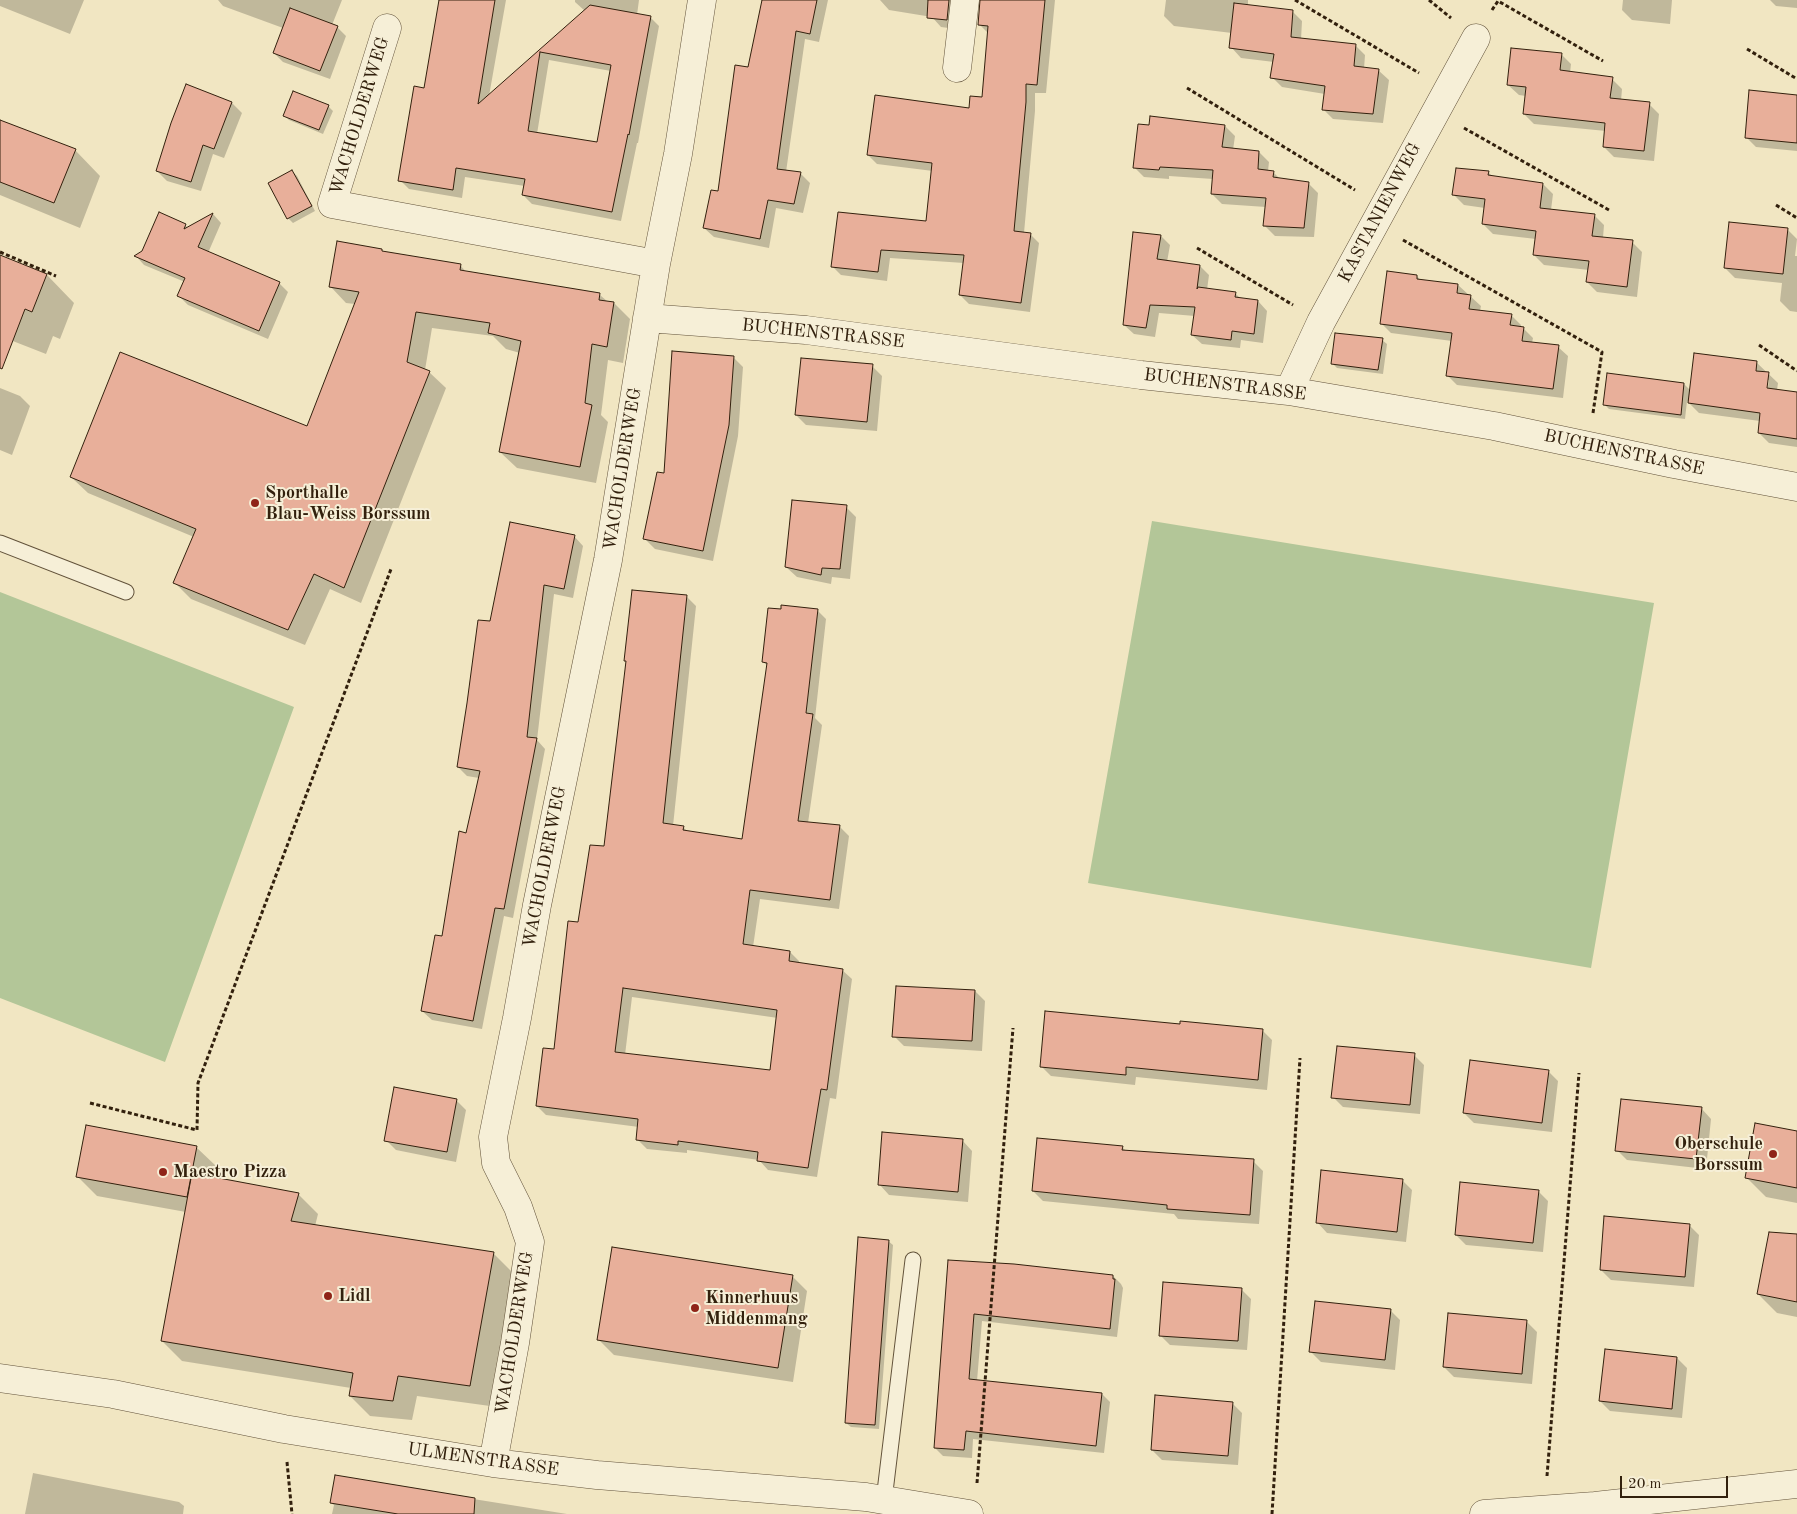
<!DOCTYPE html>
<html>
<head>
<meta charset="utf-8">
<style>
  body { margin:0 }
  #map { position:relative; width:1797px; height:1514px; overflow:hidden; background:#f1e6c2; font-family:"Old Standard TT",serif }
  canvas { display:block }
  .scale { position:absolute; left:1620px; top:1476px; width:108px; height:22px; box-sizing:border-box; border:2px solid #32200d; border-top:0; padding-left:6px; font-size:15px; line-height:18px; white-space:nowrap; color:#32200d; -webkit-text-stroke:4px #f6efd7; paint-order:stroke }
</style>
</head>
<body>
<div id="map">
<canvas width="1797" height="1514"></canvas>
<div class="scale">20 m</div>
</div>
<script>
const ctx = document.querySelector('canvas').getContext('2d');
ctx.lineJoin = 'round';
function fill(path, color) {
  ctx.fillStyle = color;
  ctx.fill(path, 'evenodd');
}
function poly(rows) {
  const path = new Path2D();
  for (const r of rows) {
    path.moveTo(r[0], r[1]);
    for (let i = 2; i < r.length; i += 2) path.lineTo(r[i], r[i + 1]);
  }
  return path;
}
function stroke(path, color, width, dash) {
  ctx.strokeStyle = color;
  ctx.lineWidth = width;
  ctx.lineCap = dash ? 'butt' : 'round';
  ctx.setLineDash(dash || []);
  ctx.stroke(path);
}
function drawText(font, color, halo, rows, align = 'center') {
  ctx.font = font + ' "Old Standard TT",serif';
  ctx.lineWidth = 4;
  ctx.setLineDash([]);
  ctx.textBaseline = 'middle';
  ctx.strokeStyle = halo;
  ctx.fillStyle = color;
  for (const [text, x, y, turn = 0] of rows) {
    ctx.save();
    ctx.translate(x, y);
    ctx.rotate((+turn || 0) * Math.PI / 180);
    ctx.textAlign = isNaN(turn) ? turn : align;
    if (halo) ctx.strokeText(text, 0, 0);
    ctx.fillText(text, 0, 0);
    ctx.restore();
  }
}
const green = poly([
  [1152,521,1654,603,1591,968,1088,883],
  [0,592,294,707,165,1062,0,998]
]);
const shadow = poly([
  [0,0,84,0,70,34,0,6],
  [218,0,342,0,332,25,337,27,346,36,330,79,283,62,274,53,283,28,223,6],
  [440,0,506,0,489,96,585,11,575,2,575,0,639,0,637,15,650,17,659,26,638,143,637,143,621,221,532,204,523,195,525,186,465,177,462,198,409,189,400,180,425,89],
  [549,60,611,71,598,143,537,134],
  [764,0,828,0,819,42,805,39,786,172,801,174,810,183,803,213,776,208,769,248,714,237,704,228,719,192],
  [880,0,961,0,956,29,941,27,932,17,889,10],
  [982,0,1055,0,1046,93,1035,93,1035,111,1024,233,1030,234,1039,243,1030,312,969,304,960,295,964,263,890,258,887,281,841,275,832,266,928,223,933,171,877,164,868,155,970,109,983,99,988,33,979,24],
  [1166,0,1248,0,1248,5,1292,11,1302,21,1301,40,1355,45,1365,55,1364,69,1378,70,1389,80,1383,123,1333,119,1323,109,1325,94,1282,87,1272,77,1274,62,1241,58,1231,47,1232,33,1174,26,1164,16],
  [1623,0,1672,0,1670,24,1632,20,1622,10],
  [1770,0,1797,0,1797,8,1776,6],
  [1561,54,1571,64,1570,73,1612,79,1622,89,1621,101,1649,104,1659,114,1654,161,1614,157,1604,147,1606,131,1534,124,1524,114,1526,96,1519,95,1508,85],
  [1797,96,1797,151,1756,147,1746,137],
  [232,103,242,113,224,158,213,154,201,191,167,181,157,171],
  [328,106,333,111,323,134,289,120,284,115],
  [0,121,75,150,100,176,80,228,0,195],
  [1225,126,1235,136,1233,150,1259,152,1269,162,1268,171,1273,172,1281,180,1308,183,1318,193,1314,237,1275,236,1265,226,1266,207,1222,204,1212,194,1213,179,1169,176,1169,179,1144,177,1134,167],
  [292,171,297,176,315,211,293,223,288,218],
  [1488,172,1493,177,1543,184,1553,194,1551,210,1594,215,1604,225,1603,238,1632,242,1642,252,1637,297,1597,292,1587,282,1589,270,1544,265,1534,255,1536,239,1493,234,1483,224,1485,208,1464,205,1454,195],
  [213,214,221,223,208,253,279,283,288,292,268,339,188,305,179,296,185,282,144,265,136,256,185,225,188,228],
  [1787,229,1797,239,1795,256,1797,256,1797,312,1790,311,1780,301,1782,283,1735,278,1725,268],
  [1161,236,1170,245,1167,262,1200,266,1209,275,1207,290,1235,293,1241,299,1258,301,1267,311,1263,343,1241,340,1240,348,1202,344,1192,335,1195,316,1159,313,1155,337,1134,334,1124,325],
  [381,250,384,253,460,265,467,273,600,295,608,302,614,303,630,319,623,363,608,360,601,415,608,422,596,483,517,468,500,452,520,353,506,349,493,336,432,328,425,370,429,372,446,388,361,603,330,589,305,645,191,599,174,582,194,537,88,493,71,477,308,427,355,304,346,303,330,286],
  [0,256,47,275,74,303,60,339,53,336,46,354,0,336],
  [1417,276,1421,281,1458,285,1481,306,1480,311,1511,315,1521,325,1521,328,1523,328,1533,338,1532,343,1558,347,1568,356,1563,398,1457,385,1447,375,1452,341,1391,333,1381,323],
  [1382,340,1387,344,1383,374,1337,368,1332,363],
  [733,357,743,367,738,436,713,561,655,549,645,539,665,475],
  [1756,362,1778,383,1777,390,1797,393,1797,447,1769,443,1759,433,1760,421,1699,413,1687,401,1685,419,1609,409,1604,404,1608,374,1684,384,1691,391],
  [1766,380,1769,380,1767,394],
  [872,366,882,376,877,431,806,425,796,415],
  [0,388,20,396,30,406,12,455,0,450],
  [846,507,856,517,850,579,832,577,831,584,797,577,786,567],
  [574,536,583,546,573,598,554,594,537,740,545,749,513,918,504,916,482,1029,432,1020,422,1011,443,937,479,778,467,776,458,767,491,623],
  [687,597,696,606,673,826,683,827,688,832,743,841,768,666,763,662,817,610,826,619,815,718,822,725,808,823,839,826,849,836,839,909,760,899,753,947,790,952,799,961,799,964,842,970,852,979,836,1099,830,1098,817,1177,768,1170,759,1160,687,1150,687,1153,647,1149,637,1139,639,1127,546,1115,537,1106,555,1050,579,924,605,847,627,662,625,661],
  [632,997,778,1018,771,1071,625,1055],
  [975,991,985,1001,982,1051,904,1046,894,1036],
  [1181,1026,1262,1030,1272,1040,1267,1090,1136,1077,1135,1085,1051,1076,1041,1066],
  [1414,1055,1424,1065,1420,1114,1343,1107,1333,1097],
  [1548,1071,1558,1081,1552,1132,1474,1123,1464,1113],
  [456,1100,466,1110,456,1162,396,1150,386,1140],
  [1701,1108,1711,1119,1706,1169,1627,1160,1617,1150],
  [1797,1132,1797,1203,1766,1197,1746,1177],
  [962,1140,972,1151,968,1202,889,1195,879,1184],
  [196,1147,216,1166,213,1179,298,1194,318,1214,315,1226,493,1253,513,1273,490,1406,417,1396,412,1420,370,1416,350,1396,351,1388,182,1361,162,1341,186,1212,97,1196,77,1176],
  [1122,1147,1126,1151,1253,1161,1263,1171,1259,1224,1178,1219,1174,1214,1043,1201,1033,1191],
  [1402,1180,1412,1190,1406,1242,1327,1233,1317,1222],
  [1538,1191,1548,1201,1543,1252,1466,1245,1456,1235],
  [1689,1225,1699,1235,1694,1287,1611,1280,1601,1270],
  [1797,1235,1797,1317,1777,1313,1758,1294],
  [888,1241,893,1245,879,1429,851,1427,846,1423],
  [949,1261,1113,1276,1121,1284,1123,1288,1117,1337,982,1321,977,1381,1102,1394,1110,1402,1104,1453,973,1439,972,1458,943,1456,935,1448],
  [792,1276,807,1291,793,1382,614,1355,599,1340],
  [1241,1289,1251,1299,1247,1350,1170,1345,1160,1335],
  [1390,1310,1400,1320,1395,1370,1321,1362,1311,1352],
  [1449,1315,1527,1322,1537,1332,1532,1384,1454,1377,1444,1367],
  [1677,1358,1687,1368,1682,1418,1610,1411,1600,1401],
  [1232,1403,1242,1413,1238,1465,1162,1460,1152,1450],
  [33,1473,179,1502,184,1506,183,1514,25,1514],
  [336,1477,567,1514,332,1514,334,1505,331,1503]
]);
const building = poly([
  [439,0,495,0,478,104,590,5,651,16,629,135,628,134,612,212,522,195,525,179,456,168,453,190,398,181,414,86,424,88,439,0],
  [540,52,611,65,597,142,528,131,540,52],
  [762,0,817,0,810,34,796,31,777,169,801,172,794,204,768,200,760,239,703,228,711,190,718,191,735,65,748,67,762,0],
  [928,0,949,0,947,20,927,18,928,0],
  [980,0,1045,0,1037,85,1026,84,1026,102,1014,231,1031,233,1021,303,959,295,964,255,881,250,878,272,831,267,838,212,926,221,932,163,867,155,875,95,969,108,970,96,982,97,988,26,978,25,980,0],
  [1234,3,1293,10,1291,37,1356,44,1354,66,1379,69,1373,114,1322,110,1325,86,1270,78,1274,54,1229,48,1234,3],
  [290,8,338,26,320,71,273,53,290,8],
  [1511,48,1562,53,1560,70,1613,77,1610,98,1650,102,1644,151,1603,147,1605,123,1523,114,1526,87,1507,85,1511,48],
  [186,84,232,102,214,149,203,145,191,182,156,171,171,123,186,84],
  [1749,90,1797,95,1797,143,1745,138,1749,90],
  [293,91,329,105,319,130,283,116,293,91],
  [1150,116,1225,125,1222,147,1259,151,1258,169,1274,171,1273,177,1309,182,1304,228,1263,226,1266,198,1211,194,1213,170,1160,167,1159,170,1133,168,1138,124,1149,125,1150,116],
  [0,120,76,149,54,203,0,182,0,120],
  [1456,168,1489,171,1488,175,1543,183,1540,208,1595,214,1592,236,1633,240,1627,287,1586,282,1589,261,1533,255,1536,231,1482,224,1485,199,1452,195,1456,168],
  [292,170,312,206,287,219,268,183,292,170],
  [159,212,186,224,184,229,213,213,198,247,280,282,259,331,177,296,185,278,134,256,142,251,159,212],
  [1729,222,1788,228,1783,274,1724,268,1729,222],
  [1133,232,1161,235,1157,259,1200,265,1197,289,1198,287,1236,292,1235,297,1258,300,1254,334,1232,331,1231,340,1191,335,1195,307,1150,305,1146,328,1123,325,1133,232],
  [337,241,382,249,382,251,461,264,460,270,600,293,599,300,614,302,607,347,592,344,585,403,592,405,580,467,499,452,521,341,488,333,490,323,416,312,407,362,430,371,344,588,314,574,288,630,173,583,196,529,70,477,120,352,307,426,359,292,329,287,337,241],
  [0,255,47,274,32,312,25,309,2,369,0,368,0,255],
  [1387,271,1417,275,1417,279,1458,284,1457,293,1471,295,1469,309,1512,314,1510,325,1524,327,1522,341,1559,345,1553,389,1446,376,1452,333,1380,324,1387,271],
  [1335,333,1383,338,1378,370,1331,364,1335,333],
  [672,351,734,356,729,425,703,551,643,539,657,472,664,473,672,351],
  [1694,353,1757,361,1756,371,1769,372,1767,388,1797,392,1797,439,1758,433,1760,413,1688,403,1694,353],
  [801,358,873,364,867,422,795,415,801,358],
  [1607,373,1684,383,1681,415,1603,405,1607,373],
  [792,500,847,505,840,569,822,568,821,575,785,567,792,500],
  [510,522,575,535,564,589,544,585,527,737,537,738,504,909,495,908,473,1021,421,1011,435,935,442,936,459,831,466,833,480,771,457,767,467,703,478,620,490,621,510,522],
  [632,590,687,595,663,823,684,826,683,830,742,839,767,663,762,662,768,608,781,609,781,605,818,609,806,713,813,714,798,821,840,825,830,900,750,890,743,944,790,951,789,961,843,969,827,1090,821,1089,808,1168,757,1161,758,1152,678,1141,678,1145,636,1140,638,1119,536,1106,543,1048,554,1049,568,921,578,922,590,845,604,846,626,661,624,661,632,590],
  [623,988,777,1010,770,1070,615,1052,623,988],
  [896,986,975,990,972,1041,892,1037,896,986],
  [1045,1011,1180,1024,1180,1021,1263,1029,1258,1080,1126,1067,1126,1075,1040,1067,1045,1011],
  [1337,1046,1415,1053,1410,1105,1331,1098,1337,1046],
  [1470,1060,1549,1070,1542,1123,1463,1113,1470,1060],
  [394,1087,457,1099,447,1152,384,1141,394,1087],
  [1621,1099,1702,1107,1696,1159,1615,1151,1621,1099],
  [1755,1123,1797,1131,1797,1188,1745,1178,1755,1123],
  [86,1125,197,1146,187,1197,76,1177,86,1125],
  [882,1132,963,1139,958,1192,878,1185,882,1132],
  [1037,1138,1123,1146,1122,1150,1254,1159,1250,1215,1167,1209,1167,1205,1032,1191,1037,1138],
  [1321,1170,1403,1179,1397,1232,1316,1223,1321,1170],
  [192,1173,299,1193,291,1221,494,1252,470,1386,398,1376,393,1401,349,1396,353,1373,161,1341,192,1173],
  [1460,1182,1539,1190,1533,1243,1455,1235,1460,1182],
  [1604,1216,1690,1224,1685,1277,1600,1270,1604,1216],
  [1769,1232,1797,1234,1797,1302,1757,1294,1769,1232],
  [858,1237,889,1240,875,1425,845,1423,858,1237],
  [612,1247,793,1275,778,1368,597,1340,612,1247],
  [948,1260,1014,1264,1113,1275,1113,1279,1115,1279,1110,1329,974,1314,969,1379,1102,1393,1096,1446,966,1431,964,1450,934,1448,948,1260],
  [1163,1282,1242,1288,1238,1341,1159,1336,1163,1282],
  [1315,1301,1391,1309,1385,1360,1309,1352,1315,1301],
  [1448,1313,1527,1320,1522,1374,1443,1367,1448,1313],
  [1605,1349,1677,1357,1672,1409,1599,1401,1605,1349],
  [1155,1395,1233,1402,1228,1456,1151,1450,1155,1395],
  [335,1475,475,1498,474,1514,398,1514,330,1503,335,1475]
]);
const path = poly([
  [1295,0,1419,73],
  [1429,0,1451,18],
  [1492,10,1498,1,1603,61],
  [1747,49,1797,79],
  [1187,88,1355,190],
  [1464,128,1609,210],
  [1776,205,1797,218],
  [1403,240,1602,352,1593,413],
  [1197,248,1293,305],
  [0,252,56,276],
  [1759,345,1797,371],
  [90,1103,197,1130,198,1083,391,569],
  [287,1462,292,1514],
  [1547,1476,1579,1073],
  [977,1483,1013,1028],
  [1272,1514,1300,1058]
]);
const lane = poly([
  [0,543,126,592],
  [884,1500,913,1260]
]);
const street = poly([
  [387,28,332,204,656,264],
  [957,68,965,0],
  [647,318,806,330,1141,375,1289,391,1494,426,1674,464,1797,487],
  [1289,391,1321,322,1476,38],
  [0,1378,113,1394,284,1429,493,1463,597,1475,866,1497,969,1514],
  [493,1463,515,1343,530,1242,518,1207,496,1163,493,1137,517,1018,537,905,608,560,656,264,678,154,702,0],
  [1484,1514,1595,1506,1797,1484]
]);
const markers = [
  [255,503,5,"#8f2418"],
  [1773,1154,5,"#8f2418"],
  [163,1172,5,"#8f2418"],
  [328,1296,5,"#8f2418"],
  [695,1308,5,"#8f2418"]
];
const streetNames = [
  ["WACHOLDERWEG",360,116,-73],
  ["KASTANIENWEG",1380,213,-62],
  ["BUCHENSTRASSE",823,334,6],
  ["BUCHENSTRASSE",1225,385,7],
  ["BUCHENSTRASSE",1624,453,12],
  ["WACHOLDERWEG",623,469,-81],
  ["WACHOLDERWEG",545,867,-79],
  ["WACHOLDERWEG",515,1333,-81],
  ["ULMENSTRASSE",483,1460,8]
];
const poiNames = [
  ["Sporthalle",265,493],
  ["Blau-Weiss Borssum",265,514],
  ["Oberschule",1763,1144,"right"],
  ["Borssum",1763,1165,"right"],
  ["Maestro Pizza",173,1172],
  ["Lidl",338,1296],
  ["Kinnerhuus",705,1298],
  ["Middenmang",705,1319]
];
fill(green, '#b3c698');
fill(shadow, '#0003');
fill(building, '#e8af9a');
stroke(building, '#32200d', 1);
stroke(lane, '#62523a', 17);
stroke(street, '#62523a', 29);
stroke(path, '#32200d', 3, [4, 2.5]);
stroke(lane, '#f6efd7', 15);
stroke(street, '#f6efd7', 28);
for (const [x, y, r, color] of markers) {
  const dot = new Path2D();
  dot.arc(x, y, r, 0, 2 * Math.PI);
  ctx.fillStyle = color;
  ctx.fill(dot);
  stroke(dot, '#f6efd7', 2);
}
drawText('18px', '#32200d', '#f6efd7', streetNames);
drawText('bold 18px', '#32200d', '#f6efd7', poiNames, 'left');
</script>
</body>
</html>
